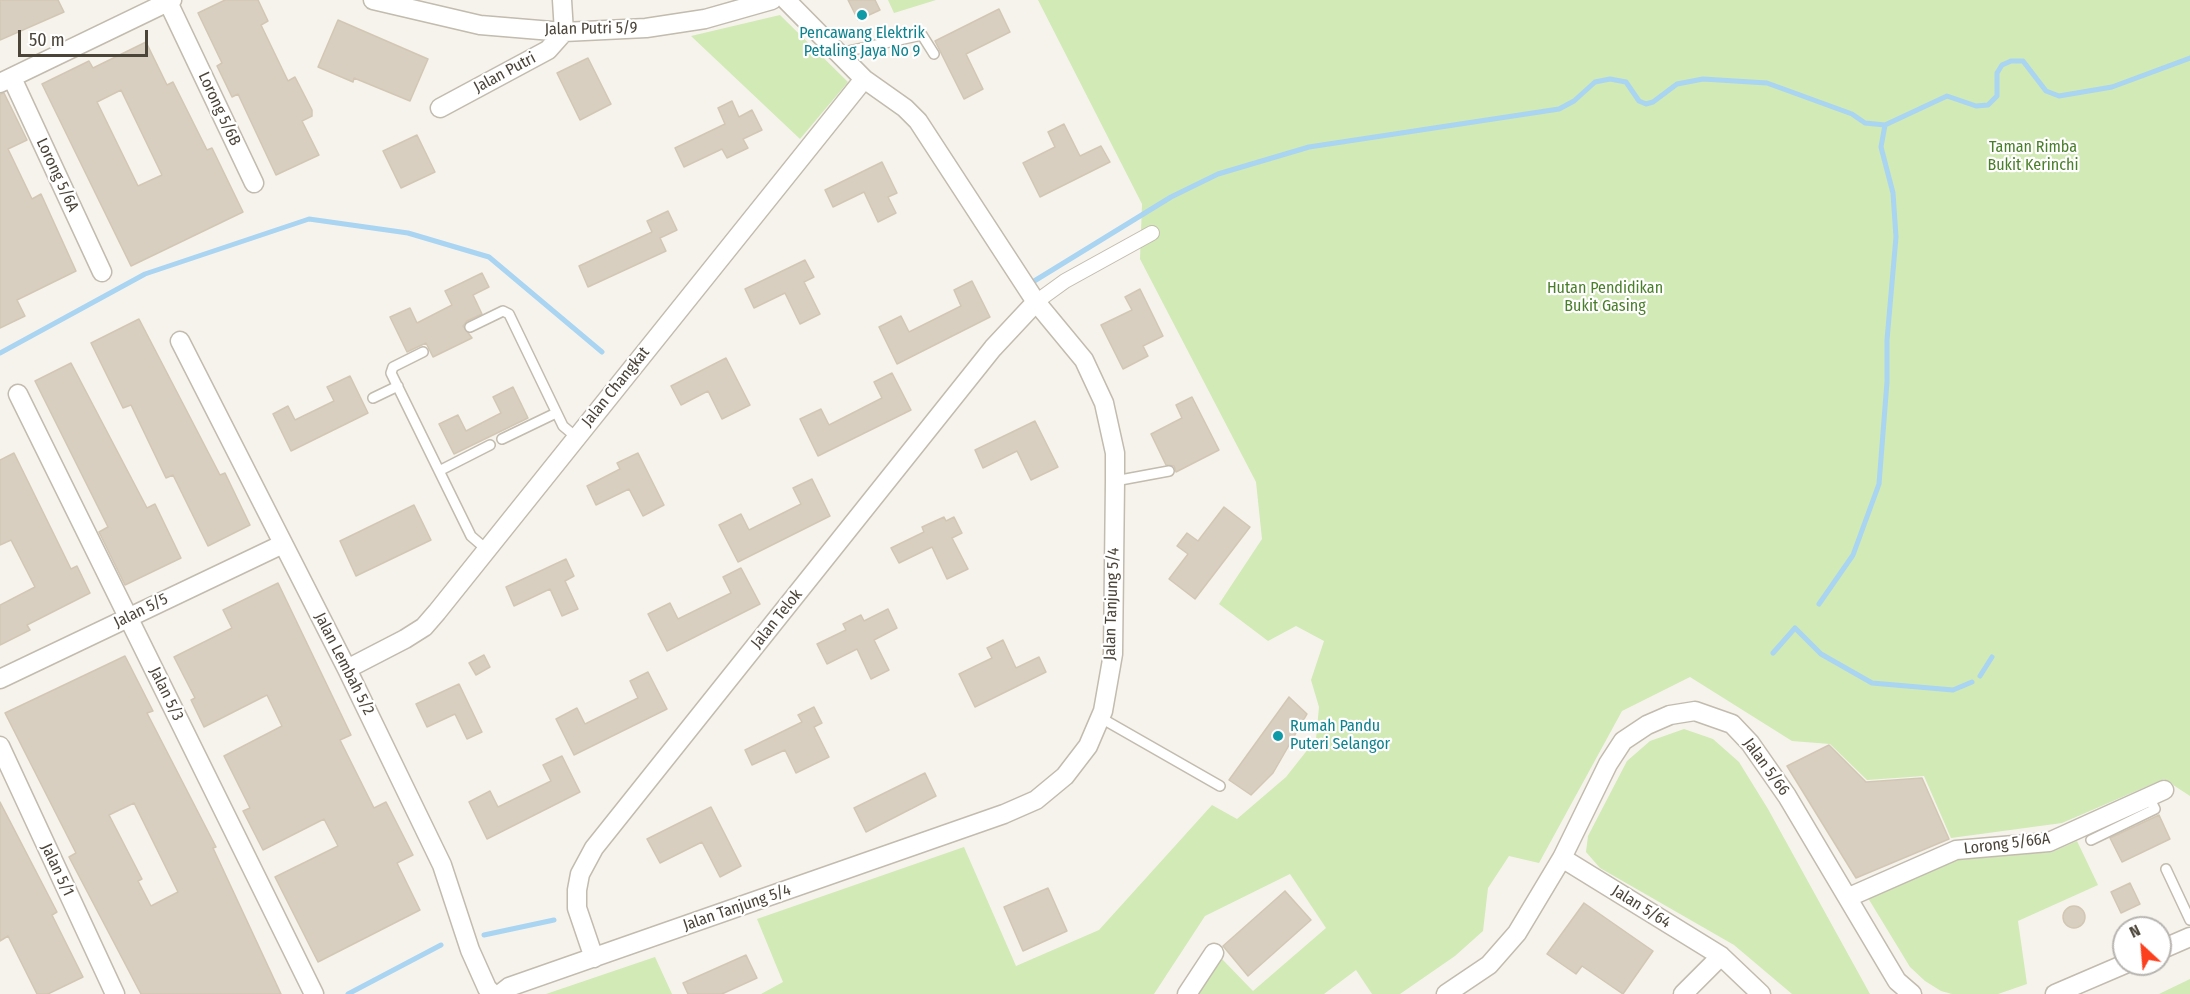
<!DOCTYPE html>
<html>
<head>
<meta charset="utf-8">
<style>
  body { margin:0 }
  #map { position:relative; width:2190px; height:994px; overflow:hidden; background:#f6f3ec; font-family:"Fira Sans Condensed",sans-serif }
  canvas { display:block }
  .north { position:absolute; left:2112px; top:916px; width:60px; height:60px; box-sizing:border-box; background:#fff; border:2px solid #b7b4b0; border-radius:50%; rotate:334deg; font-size:16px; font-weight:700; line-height:24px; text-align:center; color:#4b4439 }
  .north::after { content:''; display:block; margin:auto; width:21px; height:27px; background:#fc3f1d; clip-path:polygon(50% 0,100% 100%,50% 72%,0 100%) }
  .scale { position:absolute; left:18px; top:30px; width:130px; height:27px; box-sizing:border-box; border:3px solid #4b4439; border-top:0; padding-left:8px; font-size:18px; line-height:21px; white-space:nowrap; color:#4b4439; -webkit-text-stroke:4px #fff; paint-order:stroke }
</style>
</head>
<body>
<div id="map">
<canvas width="2190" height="994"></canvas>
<div class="north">N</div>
<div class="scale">50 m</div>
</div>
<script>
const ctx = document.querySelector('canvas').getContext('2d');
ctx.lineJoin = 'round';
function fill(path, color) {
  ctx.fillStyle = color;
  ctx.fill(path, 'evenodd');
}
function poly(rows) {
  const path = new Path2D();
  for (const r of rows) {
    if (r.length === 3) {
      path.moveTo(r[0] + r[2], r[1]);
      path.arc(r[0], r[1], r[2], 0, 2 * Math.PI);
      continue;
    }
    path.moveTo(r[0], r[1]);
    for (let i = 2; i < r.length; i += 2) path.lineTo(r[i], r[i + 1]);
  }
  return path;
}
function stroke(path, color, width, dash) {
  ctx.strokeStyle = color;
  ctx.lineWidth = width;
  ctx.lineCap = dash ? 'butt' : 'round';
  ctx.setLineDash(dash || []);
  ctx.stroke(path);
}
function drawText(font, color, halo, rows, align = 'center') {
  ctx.font = font + ' "Fira Sans Condensed",sans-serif';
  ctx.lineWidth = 4.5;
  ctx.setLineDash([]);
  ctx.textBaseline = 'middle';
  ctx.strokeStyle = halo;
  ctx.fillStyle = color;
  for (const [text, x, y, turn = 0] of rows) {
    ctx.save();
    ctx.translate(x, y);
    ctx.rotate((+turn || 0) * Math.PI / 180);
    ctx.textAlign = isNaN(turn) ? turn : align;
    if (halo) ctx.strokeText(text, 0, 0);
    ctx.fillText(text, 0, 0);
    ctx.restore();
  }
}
const green = poly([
  [888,0,936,0,894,13],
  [1038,0,2190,0,2190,796,2164,779,2062,823,1951,838,1924,776,1867,780,1830,744,1792,741,1690,677,1622,711,1539,863,1509,856,1488,888,1483,931,1455,956,1400,994,1372,994,1356,970,1324,994,1199,994,1221,958,1253,991,1326,928,1290,874,1205,916,1154,994,761,994,783,982,757,919,964,847,1016,966,1099,930,1212,805,1237,819,1286,777,1316,739,1319,707,1311,680,1324,641,1296,626,1268,641,1219,604,1262,539,1256,482,1140,259,1142,204],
  [780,15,848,82,800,139,691,36],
  [1684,729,1713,739,1739,762,1768,809,1870,994,1792,994,1734,945,1600,868,1586,852,1588,836,1627,761,1650,741],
  [2077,841,2098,885,2018,921,2027,984,1998,994,1952,994,1941,991,1925,981,1910,967,1868,898,1958,860,2052,852],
  [655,957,672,994,546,994],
  [2190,979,2190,994,2159,994]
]);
const stream = poly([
  [1031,283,1171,197,1218,174,1309,147,1559,109,1574,101,1595,82,1610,79,1626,82,1639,101,1646,104,1653,102,1677,84,1703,79,1767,83,1852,114,1865,123,1885,125,1947,96,1976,106,1988,105,1997,96,1997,73,2002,65,2011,61,2023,61,2046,91,2059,96,2112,87,2190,58],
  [0,353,145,274,309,219,408,233,489,257,602,352],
  [1819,604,1853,555,1879,484,1887,382,1887,340,1896,237,1893,193,1881,147,1885,125],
  [1773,653,1795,628,1821,654,1872,683,1953,690,1972,682],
  [1980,676,1992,657],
  [484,935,554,920],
  [348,994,441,945]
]);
const building = poly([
  [0,0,58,0,64,12,0,40,0,0],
  [225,0,258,0,268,21,261,25,288,81,295,77,312,110,312,116,302,121,319,155,276,175,238,94,232,97,217,66,222,63,198,13,225,0],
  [848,0,875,0,880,10,858,20,848,0],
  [999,9,1010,32,966,54,983,89,964,99,935,41,999,9],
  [338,20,428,59,410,101,354,78,353,82,318,67,338,20],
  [146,42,167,85,173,82,207,150,212,148,243,212,131,266,42,84,89,61,93,68,146,42],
  [121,90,162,175,138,186,97,102,121,90],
  [588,58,611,104,580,120,557,73,588,58],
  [4,93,27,140,8,149,32,199,41,194,76,271,17,300,25,316,0,328,0,94,4,93],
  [732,101,739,117,752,110,762,130,743,139,748,148,727,158,722,149,684,167,675,148,725,124,718,108,732,101],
  [1064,124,1080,156,1101,146,1110,162,1040,197,1023,163,1055,147,1048,132,1064,124],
  [417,135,435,172,401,188,383,151,417,135],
  [882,162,897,193,888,197,896,213,878,222,864,192,833,207,825,190,882,162],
  [668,211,677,230,660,238,666,251,588,287,579,266,652,232,647,221,668,211],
  [805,260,814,277,804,282,820,314,800,324,785,293,754,308,745,289,805,260],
  [482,273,489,287,473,295,482,314,467,321,463,326,472,338,433,357,426,343,407,352,390,317,410,308,417,323,452,305,445,291,482,273],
  [972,281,990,317,897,364,879,327,901,316,909,332,961,306,954,290,972,281],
  [1140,289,1163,336,1143,346,1148,356,1123,369,1101,325,1132,310,1125,297,1140,289],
  [139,319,220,475,225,473,250,525,208,546,173,475,166,478,131,405,123,408,91,343,139,319],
  [726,358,750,405,722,419,708,391,681,405,671,386,726,358],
  [71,363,147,508,155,504,181,558,125,585,99,532,108,527,35,381,71,363],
  [892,373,911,410,818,456,800,419,821,409,829,425,882,398,874,382,892,373],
  [350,376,368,413,291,451,273,414,288,406,295,420,334,401,327,387,350,376],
  [513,387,528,418,454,454,439,424,458,415,466,431,501,413,493,397,513,387],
  [1192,397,1219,450,1176,472,1174,466,1166,465,1151,434,1182,418,1176,405,1192,397],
  [1035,421,1058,467,1031,480,1017,451,983,468,975,450,1035,421],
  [14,453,71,569,77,566,90,593,27,625,30,630,0,645,0,605,35,587,11,540,0,545,0,460,14,453],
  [638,453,664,505,643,516,629,489,596,505,587,486,620,469,617,463,638,453],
  [812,479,830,516,738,562,719,525,741,514,749,530,801,504,793,488,812,479],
  [414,505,431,540,356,576,340,541,414,505],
  [1224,507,1250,527,1195,599,1169,579,1188,554,1177,546,1187,533,1198,541,1224,507],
  [944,517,946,521,954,517,962,533,952,538,968,569,947,579,932,547,899,563,891,548,924,532,922,527,944,517],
  [566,559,574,576,565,581,578,609,562,616,550,589,514,606,506,587,566,559],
  [741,568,760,604,667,651,648,614,670,603,678,619,731,593,723,577,741,568],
  [278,583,351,735,340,740,374,808,386,802,413,855,397,863,420,910,318,962,275,877,338,846,324,819,263,850,243,811,250,808,224,756,282,726,267,695,204,727,191,700,195,698,174,657,232,628,223,610,278,583],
  [888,609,897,628,874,640,889,670,871,679,857,649,827,664,817,644,846,630,843,624,861,615,864,621,888,609],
  [1003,640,1016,668,1039,657,1046,672,975,707,959,674,992,658,987,648,1003,640],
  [484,655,490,667,476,675,469,663,484,655],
  [125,656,153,711,147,713,216,847,213,848,281,994,141,994,69,857,76,853,5,713,125,656],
  [134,803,178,892,151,906,138,881,142,879,109,815,134,803],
  [648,672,667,709,574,755,556,719,577,708,585,724,638,698,630,681,648,672],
  [459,684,482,732,467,739,455,714,427,727,416,704,459,684],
  [1289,697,1307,714,1273,773,1251,795,1229,780,1289,697],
  [814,707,822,723,814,727,829,757,796,773,785,750,752,765,745,750,802,722,798,715,814,707],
  [1829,745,1866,782,1922,778,1949,839,1856,878,1787,766,1829,745],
  [562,756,580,792,487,839,469,802,490,791,498,807,551,781,543,765,562,756],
  [925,773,936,796,866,832,854,808,925,773],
  [0,802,57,912,52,915,83,977,48,994,37,994,8,936,0,941,0,802],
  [711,807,741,866,720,877,702,842,660,863,647,839,711,807],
  [2159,815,2170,839,2122,862,2110,838,2159,815],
  [2130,883,2140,904,2121,913,2111,892,2130,883],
  [1048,888,1067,931,1023,951,1004,907,1048,888],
  [1285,891,1311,920,1248,976,1223,946,1285,891],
  [1584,903,1653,951,1623,994,1582,966,1576,974,1547,954,1584,903],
  [2074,917,11],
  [746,955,757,978,722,994,688,994,683,983,746,955]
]);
const service = poly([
  [839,53,922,35,934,54],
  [470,327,503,311,509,314,563,426,576,437],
  [423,352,393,367,391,373,471,536,486,549],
  [373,398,398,386],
  [502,439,556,413],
  [439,471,490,445],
  [1115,481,1169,471],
  [1101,718,1220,786],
  [2091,840,2155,809,2149,797],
  [2166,869,2190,920]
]);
const pedestrian = poly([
  [1036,302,1065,281,1152,233]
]);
const minor = poly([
  [373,0,480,25,564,32,646,28,705,19,772,0],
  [168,2,254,183],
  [12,78,102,272],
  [0,83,172,0],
  [440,108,548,50,564,32,562,0],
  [180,341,347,669,442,865,470,950,487,988,493,994],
  [18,394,314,994],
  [347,669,405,639,424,627,437,612,864,79],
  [0,679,283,544],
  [0,746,115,994],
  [1562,858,1721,956,1761,994],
  [1849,897,1956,850,2049,842,2164,790],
  [2160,950,2190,937],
  [594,958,577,908,577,890,580,874,594,848,993,348,1036,302],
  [500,994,509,987,1004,814,1036,800,1065,776,1088,746,1103,711,1113,654,1115,481,1115,453,1104,403,1084,360,1036,302,918,121,905,108,864,79,786,0],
  [1187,994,1214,953],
  [1446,994,1489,965,1517,933,1562,858,1608,764,1623,741,1647,725,1670,715,1695,711,1732,724,1750,743,1787,796,1897,981,1912,994],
  [1683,994,1721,956],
  [2055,994,2125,964]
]);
const markers = [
  [862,15,6,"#0f9aa8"],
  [1278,736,6,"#0f9aa8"]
];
const streetNames = [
  ["Jalan Putri 5/9",591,29,-1],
  ["Jalan Putri",505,73,-28],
  ["Lorong 5/6B",219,109,65],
  ["Lorong 5/6A",57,175,65],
  ["Jalan Changkat",616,387,-51],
  ["Jalan Tanjung 5/4",1112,604,-88],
  ["Jalan 5/5",141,611,-26],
  ["Jalan Telok",777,619,-51],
  ["Jalan Lembah 5/2",344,664,63],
  ["Jalan 5/3",166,694,64],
  ["Jalan 5/66",1766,767,54],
  ["Lorong 5/66A",2007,844,-7],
  ["Jalan 5/1",57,870,65],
  ["Jalan 5/64",1641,907,32],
  ["Jalan Tanjung 5/4",737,908,-19]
];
const cultureNames = [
  ["Pencawang Elektrik",862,34],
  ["Petaling Jaya No 9",862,52],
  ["Rumah Pandu",1290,727,"left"],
  ["Puteri Selangor",1290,745,"left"]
];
const parkNames = [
  ["Taman Rimba",2033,148],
  ["Bukit Kerinchi",2033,166],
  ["Hutan Pendidikan",1605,289],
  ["Bukit Gasing",1605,307]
];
fill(green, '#d2eab5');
stroke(stream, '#a9d4f2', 5);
fill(building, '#d8cfc1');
stroke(building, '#d3c7b4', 1.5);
stroke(service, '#c2bbae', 12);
stroke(pedestrian, '#c2bbae', 16);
stroke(minor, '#c2bbae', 21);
stroke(service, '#fff', 9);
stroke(pedestrian, '#fff', 14);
stroke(minor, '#fff', 18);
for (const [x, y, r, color] of markers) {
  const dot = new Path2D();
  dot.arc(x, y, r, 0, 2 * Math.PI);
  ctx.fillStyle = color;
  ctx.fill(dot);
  stroke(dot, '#fff', 2);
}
drawText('16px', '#4b4439', '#fff', streetNames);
drawText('16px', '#0d838f', '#fff', cultureNames);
drawText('16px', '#4a7f2a', '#fff', parkNames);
</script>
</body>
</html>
